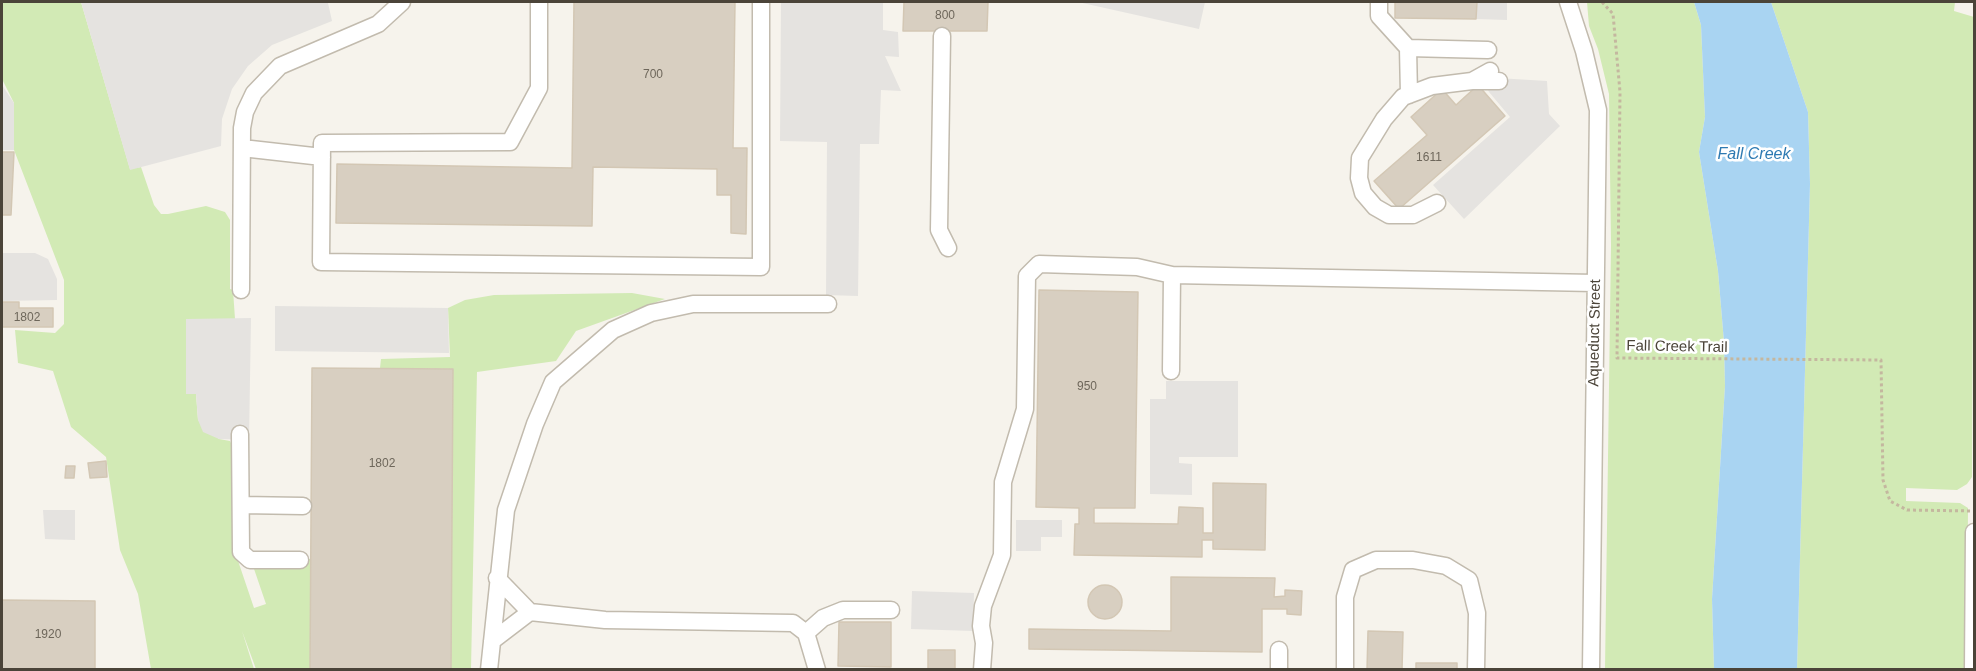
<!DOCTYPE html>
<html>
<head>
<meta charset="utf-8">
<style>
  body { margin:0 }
  #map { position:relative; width:1976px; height:671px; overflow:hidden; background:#f6f3ec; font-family:Helvetica,sans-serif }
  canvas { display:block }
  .frame { position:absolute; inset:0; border:3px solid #4b4439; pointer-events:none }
</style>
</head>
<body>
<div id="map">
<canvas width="1976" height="671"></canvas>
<div class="frame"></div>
</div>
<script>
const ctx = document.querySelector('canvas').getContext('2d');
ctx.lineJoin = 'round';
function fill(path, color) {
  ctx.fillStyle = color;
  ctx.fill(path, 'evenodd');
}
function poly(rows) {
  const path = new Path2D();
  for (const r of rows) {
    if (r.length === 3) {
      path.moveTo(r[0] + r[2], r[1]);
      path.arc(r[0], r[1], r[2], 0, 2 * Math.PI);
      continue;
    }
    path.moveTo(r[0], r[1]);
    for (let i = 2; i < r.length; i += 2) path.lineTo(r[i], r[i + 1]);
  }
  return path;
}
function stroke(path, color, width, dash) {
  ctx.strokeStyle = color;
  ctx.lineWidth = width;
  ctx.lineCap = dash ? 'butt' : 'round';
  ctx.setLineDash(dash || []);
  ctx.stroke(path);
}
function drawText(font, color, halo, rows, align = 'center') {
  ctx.font = font + ' Helvetica,sans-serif';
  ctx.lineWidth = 5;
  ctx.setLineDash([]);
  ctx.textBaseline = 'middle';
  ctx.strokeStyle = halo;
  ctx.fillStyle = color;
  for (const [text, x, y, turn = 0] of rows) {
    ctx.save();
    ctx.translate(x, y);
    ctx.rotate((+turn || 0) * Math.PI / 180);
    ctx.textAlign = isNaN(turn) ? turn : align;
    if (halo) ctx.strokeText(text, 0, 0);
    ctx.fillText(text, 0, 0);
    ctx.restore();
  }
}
const green = poly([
  [2,2,81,2,130,169,141,167,154,205,161,214,168,214,206,206,225,212,230,220,230,289,233,290,235,319,186,319,186,394,196,394,198,420,219,439,230,441,232,445,233,546,254,608,266,604,253,566,265,558,311,559,310,669,256,669,242,631,254,669,151,669,138,594,120,550,106,457,71,427,53,371,18,363,15,330,55,333,64,324,64,280,14,150,14,103,2,79],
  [1587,2,1694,2,1701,25,1705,117,1699,152,1718,271,1724,342,1725,386,1712,599,1714,669,1605,669,1611,245,1609,94,1598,49,1589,26],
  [1771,2,1955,2,1954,11,1974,17,1972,477,1967,484,1957,490,1906,488,1906,501,1960,503,1968,508,1967,669,1797,669,1810,184,1808,112],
  [632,293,665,299,576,331,556,361,477,372,471,669,451,669,453,369,380,368,381,359,450,357,448,308,465,300,494,295]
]);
const parking = poly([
  [81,2,330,2,328,3,332,21,272,45,248,66,232,89,222,119,221,146,130,170],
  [781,2,883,2,883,30,898,32,899,57,885,56,901,91,881,90,879,144,860,144,858,296,826,295,827,142,780,141],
  [1078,2,1205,2,1199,29],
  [1477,2,1507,2,1507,20,1476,19],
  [1481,77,1547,81,1549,114,1560,126,1464,219,1433,185,1510,117,1489,92],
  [2,85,14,103,14,150,2,150],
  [2,253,35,253,48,259,57,279,57,300,2,301],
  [275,306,448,308,449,353,275,351],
  [251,318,249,440,219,439,203,432,198,420,196,394,186,394,186,319],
  [1166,381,1238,381,1238,457,1179,457,1179,463,1192,464,1192,495,1150,494,1150,399,1166,399],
  [43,510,75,510,75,540,45,539],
  [1016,520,1062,520,1062,537,1041,537,1041,551,1016,551],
  [912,591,974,593,973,631,911,629]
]);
const water = poly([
  [1694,2,1771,2,1808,112,1810,184,1797,669,1714,669,1712,599,1725,386,1724,342,1718,271,1699,152,1705,117,1701,25]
]);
const building = poly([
  [574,2,735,2,733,148,747,148,746,234,731,233,731,195,717,195,717,169,593,167,592,226,336,223,337,164,572,168,574,2],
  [904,2,988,2,987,31,903,31,904,2],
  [1395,2,1477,2,1476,19,1395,18,1395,2],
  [1478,85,1505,116,1399,209,1374,181,1427,135,1411,117,1442,89,1456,105,1478,85],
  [2,152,14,152,11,215,2,215,2,152],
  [1039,290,1138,292,1135,508,1094,508,1094,523,1178,524,1179,507,1203,508,1203,533,1213,533,1213,483,1266,484,1265,550,1213,549,1213,540,1202,540,1202,557,1074,555,1075,524,1079,524,1079,508,1036,507,1039,290],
  [2,302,19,302,19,308,53,308,53,327,2,327,2,302],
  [312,368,453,369,451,670,310,670,312,368],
  [106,461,107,477,90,478,88,463,106,461],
  [66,466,75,466,74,478,65,478,66,466],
  [1171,577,1275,578,1274,597,1285,596,1285,590,1302,591,1301,615,1287,614,1287,609,1262,609,1262,652,1029,649,1029,629,1171,631,1171,577],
  [1105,602,17],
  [2,600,95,601,95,670,2,670,2,600],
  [839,622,891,622,891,667,838,666,839,622],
  [1368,631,1403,632,1402,670,1367,670,1368,631],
  [928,650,955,650,955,669,928,669,928,650],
  [1416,663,1457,663,1457,670,1416,670,1416,663]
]);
const path = poly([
  [1602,2,1613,14,1620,92,1617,358,1881,360,1883,480,1890,501,1907,510,1974,511]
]);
const minor = poly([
  [539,2,539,88,510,142,322,143,321,262,761,267,761,2],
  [1379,2,1379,16,1408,48],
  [1568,2,1584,51,1598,110,1591,670],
  [942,36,939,230,948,248],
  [1473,81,1499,81],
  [1409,95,1408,48,1488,50],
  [242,148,322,157],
  [1437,203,1413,215,1389,215,1375,207,1363,193,1359,178,1360,158,1384,119,1403,97,1432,86,1472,81,1490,71],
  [241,290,242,128,245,112,254,93,280,66,378,24,402,2],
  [1171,371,1172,275,1595,283],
  [240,434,241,552,250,560,300,560],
  [241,505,303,506],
  [530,612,605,620,793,623,806,633,823,618,843,610,891,610],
  [806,633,817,670],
  [492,641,530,612,497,578],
  [489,670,506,510,535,424,553,382,613,330,651,313,693,304,828,304],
  [982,670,984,643,981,626,983,606,1002,555,1003,482,1025,409,1027,276,1039,264,1137,267,1172,275],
  [1279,670,1279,650],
  [1345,670,1345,597,1353,570,1376,560,1413,560,1446,566,1469,580,1477,613,1476,670],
  [1973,670,1974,532]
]);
const numberNames = [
  ["800",945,16],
  ["700",653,75],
  ["1611",1429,158],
  ["1802",27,318],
  ["950",1087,387],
  ["1802",382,464],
  ["1920",48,635]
];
const streetNames = [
  ["Aqueduct Street",1595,333,-89],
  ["Fall Creek Trail",1677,347,1]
];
const waterNames = [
  ["Fall Creek",1754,155]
];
fill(green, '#d2eab5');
fill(parking, '#e5e3e0');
fill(water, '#a9d4f2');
fill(building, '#d8cfc1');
stroke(building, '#d3c7b4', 1.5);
stroke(minor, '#c2bbae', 19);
stroke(path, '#c4b79f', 3, [3, 3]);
stroke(minor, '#fff', 16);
drawText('12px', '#6e675b', null, numberNames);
drawText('15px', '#4b4439', '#fff', streetNames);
drawText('italic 16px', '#2e7ab2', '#fff', waterNames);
</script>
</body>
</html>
